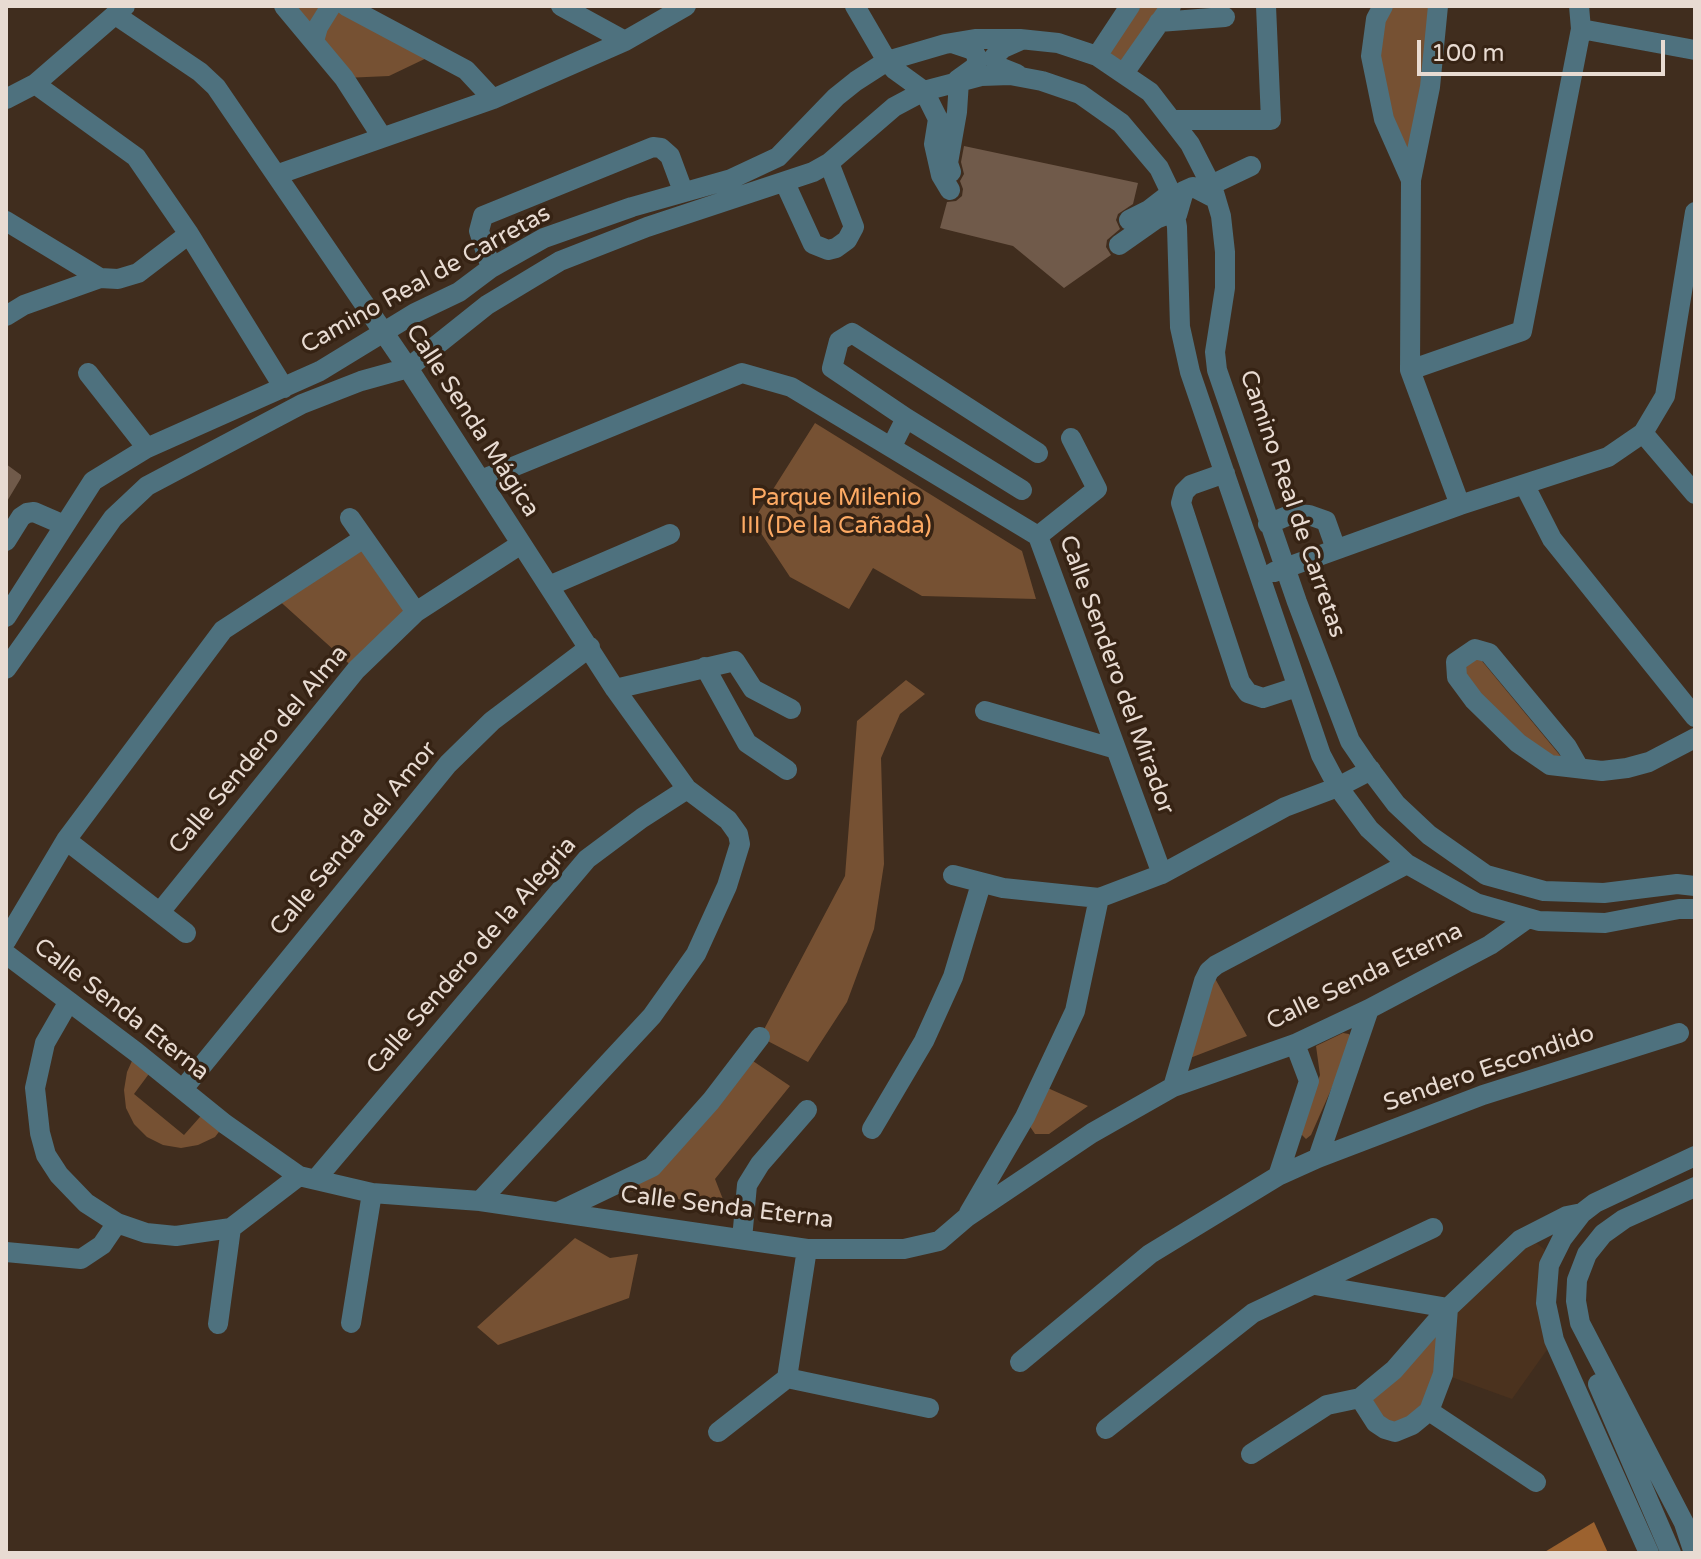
<!DOCTYPE html>
<html>
<head>
<meta charset="utf-8">
<style>
  body { margin:0 }
  #map { position:relative; width:1701px; height:1559px; overflow:hidden; background:#402d1e; font-family:"Varela Round",sans-serif }
  canvas { display:block }
  .frame { position:absolute; inset:0; border:8px solid #e8dbd2; pointer-events:none }
  .scale { position:absolute; left:1417px; top:40px; width:248px; height:36px; box-sizing:border-box; border:4px solid #e8dbd2; border-top:0; padding-left:10px; font-size:24px; line-height:28px; white-space:nowrap; color:#e8dbd2; -webkit-text-stroke:6px #362314; paint-order:stroke }
</style>
</head>
<body>
<div id="map">
<canvas width="1701" height="1559"></canvas>
<div class="frame"></div>
<div class="scale">100 m</div>
</div>
<script>
const ctx = document.querySelector('canvas').getContext('2d');
ctx.lineJoin = 'round';
function fill(path, color) {
  ctx.fillStyle = color;
  ctx.fill(path, 'evenodd');
}
function poly(rows) {
  const path = new Path2D();
  for (const r of rows) {
    path.moveTo(r[0], r[1]);
    for (let i = 2; i < r.length; i += 2) path.lineTo(r[i], r[i + 1]);
  }
  return path;
}
function stroke(path, color, width, dash) {
  ctx.strokeStyle = color;
  ctx.lineWidth = width;
  ctx.lineCap = dash ? 'butt' : 'round';
  ctx.setLineDash(dash || []);
  ctx.stroke(path);
}
function drawText(font, color, halo, rows, align = 'center') {
  ctx.font = font + ' "Varela Round",sans-serif';
  ctx.lineWidth = 7;
  ctx.setLineDash([]);
  ctx.textBaseline = 'middle';
  ctx.strokeStyle = halo;
  ctx.fillStyle = color;
  for (const [text, x, y, turn = 0] of rows) {
    ctx.save();
    ctx.translate(x, y);
    ctx.rotate((+turn || 0) * Math.PI / 180);
    ctx.textAlign = isNaN(turn) ? turn : align;
    if (halo) ctx.strokeText(text, 0, 0);
    ctx.fillText(text, 0, 0);
    ctx.restore();
  }
}
const built = poly([
  [1531,1239,1544,1249,1549,1265,1554,1340,1512,1399,1443,1374,1448,1308]
]);
const green = poly([
  [284,6,346,6,435,54,389,76,344,78],
  [1130,6,1171,6,1124,73,1097,56],
  [1383,6,1438,6,1411,180,1384,119,1376,19],
  [815,423,1022,551,1036,599,922,596,873,568,849,609,790,577,753,521],
  [364,538,416,612,356,670,274,596],
  [1475,658,1482,661,1563,759,1553,758,1523,737,1475,690,1461,665],
  [906,680,925,694,900,714,881,758,884,864,874,929,847,1002,808,1062,760,1037,845,876,857,721],
  [1212,973,1247,1036,1190,1058],
  [1343,1033,1349,1034,1353,1040,1311,1135,1306,1139,1300,1133,1320,1075,1316,1046],
  [136,1052,154,1067,134,1094,184,1135,207,1109,225,1124,215,1137,198,1145,181,1148,163,1145,147,1137,134,1124,126,1108,124,1090,127,1072],
  [747,1057,790,1086,715,1179,726,1207,610,1188,652,1167],
  [1041,1085,1088,1106,1049,1134,1035,1134,1029,1125],
  [575,1238,610,1258,638,1254,629,1298,498,1345,477,1327],
  [1448,1308,1443,1374,1404,1429,1367,1412,1377,1385]
]);
const water = poly([
  [1594,1522,1608,1553,1543,1553]
]);
const building = poly([
  [964,146,1138,183,1133,204,1118,214,1116,220,1120,229,1107,240,1106,247,1111,255,1064,288,1013,246,940,228,947,202,956,201,962,196,963,189,960,181,964,174,961,162],
  [6,464,21,475,21,478,6,503]
]);
const minor = poly([
  [284,6,344,78,382,137],
  [346,6,466,70,493,99],
  [561,6,625,41],
  [855,6,887,61,895,70,924,91,938,119,934,144,941,175,950,190],
  [1383,6,1376,19,1371,56,1384,119,1411,180],
  [1438,6,1430,87,1411,180,1410,370,1460,505],
  [117,16,200,72,216,87,408,368,615,689,687,789,728,820,738,834,740,844,727,886,696,954,652,1016,480,1201],
  [1159,22,1225,17],
  [1581,29,1695,50],
  [314,41,318,27,331,6],
  [952,43,973,50,978,59,975,67,957,80],
  [1097,56,1130,6],
  [1124,73,1171,6],
  [1017,74,997,66,994,57,1003,48,1021,40],
  [35,84,136,157,189,234,284,388],
  [6,99,35,84,125,6],
  [1174,120,1271,120,1266,6],
  [951,172,948,163,957,112,959,81],
  [276,175,493,99,625,41,686,6],
  [785,183,813,244,828,250,836,248,847,240,854,227,829,163],
  [1211,185,1251,166],
  [1177,215,1184,191,1193,187,1216,199],
  [1129,220,1149,210,1171,193],
  [6,221,100,278],
  [1119,245,1156,219,1174,212],
  [491,268,479,231,483,216,653,147,661,148,670,156,683,191],
  [6,316,24,305,100,278,118,279,138,273,189,234],
  [1410,370,1522,331,1581,29,1579,6],
  [88,373,147,448],
  [906,418,1022,490],
  [1643,433,1695,494],
  [892,446,906,418,832,368,839,341,852,333,1038,453],
  [1225,473,1191,485,1184,492,1181,503,1240,682,1248,693,1263,698,1297,687],
  [481,480,742,373,791,387,1038,536,1162,874],
  [1525,486,1552,539,1695,717],
  [350,518,416,612],
  [1268,524,1292,514,1309,515,1326,521,1336,549],
  [1038,536,1097,489,1071,438],
  [6,541,21,517,27,513,34,512,64,525],
  [1274,572,1460,505,1608,457,1643,433,1665,396,1695,212],
  [549,586,670,534],
  [6,617,93,481,147,448,320,371,415,313,459,292,491,268,544,238,632,207,731,179,778,157,836,97,856,81,887,61,945,44,975,39,1020,39,1058,43,1097,56,1150,92,1190,144,1213,189,1221,216,1225,252,1225,288,1215,352,1217,370,1297,602,1350,741,1365,763,1396,804,1429,835,1486,875,1544,891,1604,893,1677,884,1695,886],
  [705,667,747,743,787,770],
  [6,669,113,518,147,486,302,404,361,381,408,368,487,305,560,261,647,227,813,172,829,163,894,107,924,91,981,76,1010,75,1042,81,1080,94,1121,123,1159,168,1171,193,1177,227,1180,327,1190,372,1321,755,1338,787,1369,829,1407,864,1476,903,1539,921,1605,923,1679,909,1695,909],
  [615,689,735,661,753,689,791,709],
  [985,711,1116,749],
  [1579,768,1567,747,1489,653,1475,649,1456,662,1457,677,1474,700,1518,743,1550,765,1602,771,1627,768,1649,762,1695,738],
  [66,840,186,933],
  [953,875,1003,888,1099,898,1162,874,1285,807,1338,787,1371,770],
  [160,912,356,670,416,612,521,544],
  [6,941,66,840,223,630,364,538],
  [6,954,136,1052,225,1124,299,1176,372,1193,480,1201,807,1249,904,1249,939,1241,967,1217,1092,1133,1173,1087,1295,1044,1369,1009,1490,945,1528,918],
  [68,1003,45,1043,35,1088,40,1133,46,1155,59,1175,86,1203,117,1223,146,1233,176,1236,231,1228,299,1176],
  [1173,1087,1204,981,1209,971,1216,965,1407,864],
  [183,1089,448,764,492,721,590,647],
  [872,1129,924,1041,953,977,981,884],
  [1318,1158,1369,1009],
  [1278,1176,1309,1081,1295,1044],
  [316,1179,587,859,642,818,687,789],
  [560,1211,652,1167,711,1101,760,1037],
  [969,1213,1025,1117,1075,1011,1099,898],
  [742,1239,747,1185,760,1164,807,1110],
  [6,1252,81,1259,102,1245,117,1223],
  [1315,1285,1448,1308],
  [351,1323,372,1193],
  [218,1324,231,1228],
  [1020,1362,1150,1254,1278,1176,1318,1158,1483,1095,1679,1033],
  [787,1378,807,1249],
  [1598,1384,1671,1553],
  [1360,1398,1376,1423,1385,1429,1395,1432,1412,1425,1429,1411,1443,1374,1448,1308],
  [1429,1411,1536,1482],
  [1106,1429,1253,1313,1433,1228],
  [718,1432,787,1378,929,1408],
  [1251,1454,1327,1405,1360,1398,1394,1370,1448,1308,1520,1240,1567,1216,1582,1213],
  [1649,1553,1554,1340,1546,1303,1549,1265,1562,1239,1582,1213,1595,1203,1695,1156],
  [1694,1553,1684,1523,1580,1323,1576,1301,1577,1280,1587,1254,1603,1234,1624,1219,1695,1187]
]);
const streetNames = [
  ["Camino Real de Carretas",426,280,-29],
  ["Calle Senda Mágica",472,421,57],
  ["Camino Real de Carretas",1292,504,71],
  ["Calle Sendero del Mirador",1116,675,70],
  ["Calle Sendero del Alma",259,750,-50],
  ["Calle Senda del Amor",354,839,-50],
  ["Calle Sendero de la Alegria",472,956,-49],
  ["Calle Senda Eterna",1365,977,-26],
  ["Calle Senda Eterna",121,1010,38],
  ["Sendero Escondido",1489,1069,-19],
  ["Calle Senda Eterna",727,1208,7]
];
const parkNames = [
  ["Parque Milenio",836,499],
  ["III (De la Cañada)",836,527]
];
fill(built, '#4b321e');
fill(green, '#765133');
fill(water, '#9c622f');
fill(building, '#705a4a');
stroke(minor, '#4e717e', 20);
drawText('24px', '#e8dbd2', '#362314', streetNames);
drawText('24px', '#fdaa64', '#362314', parkNames);
</script>
</body>
</html>
